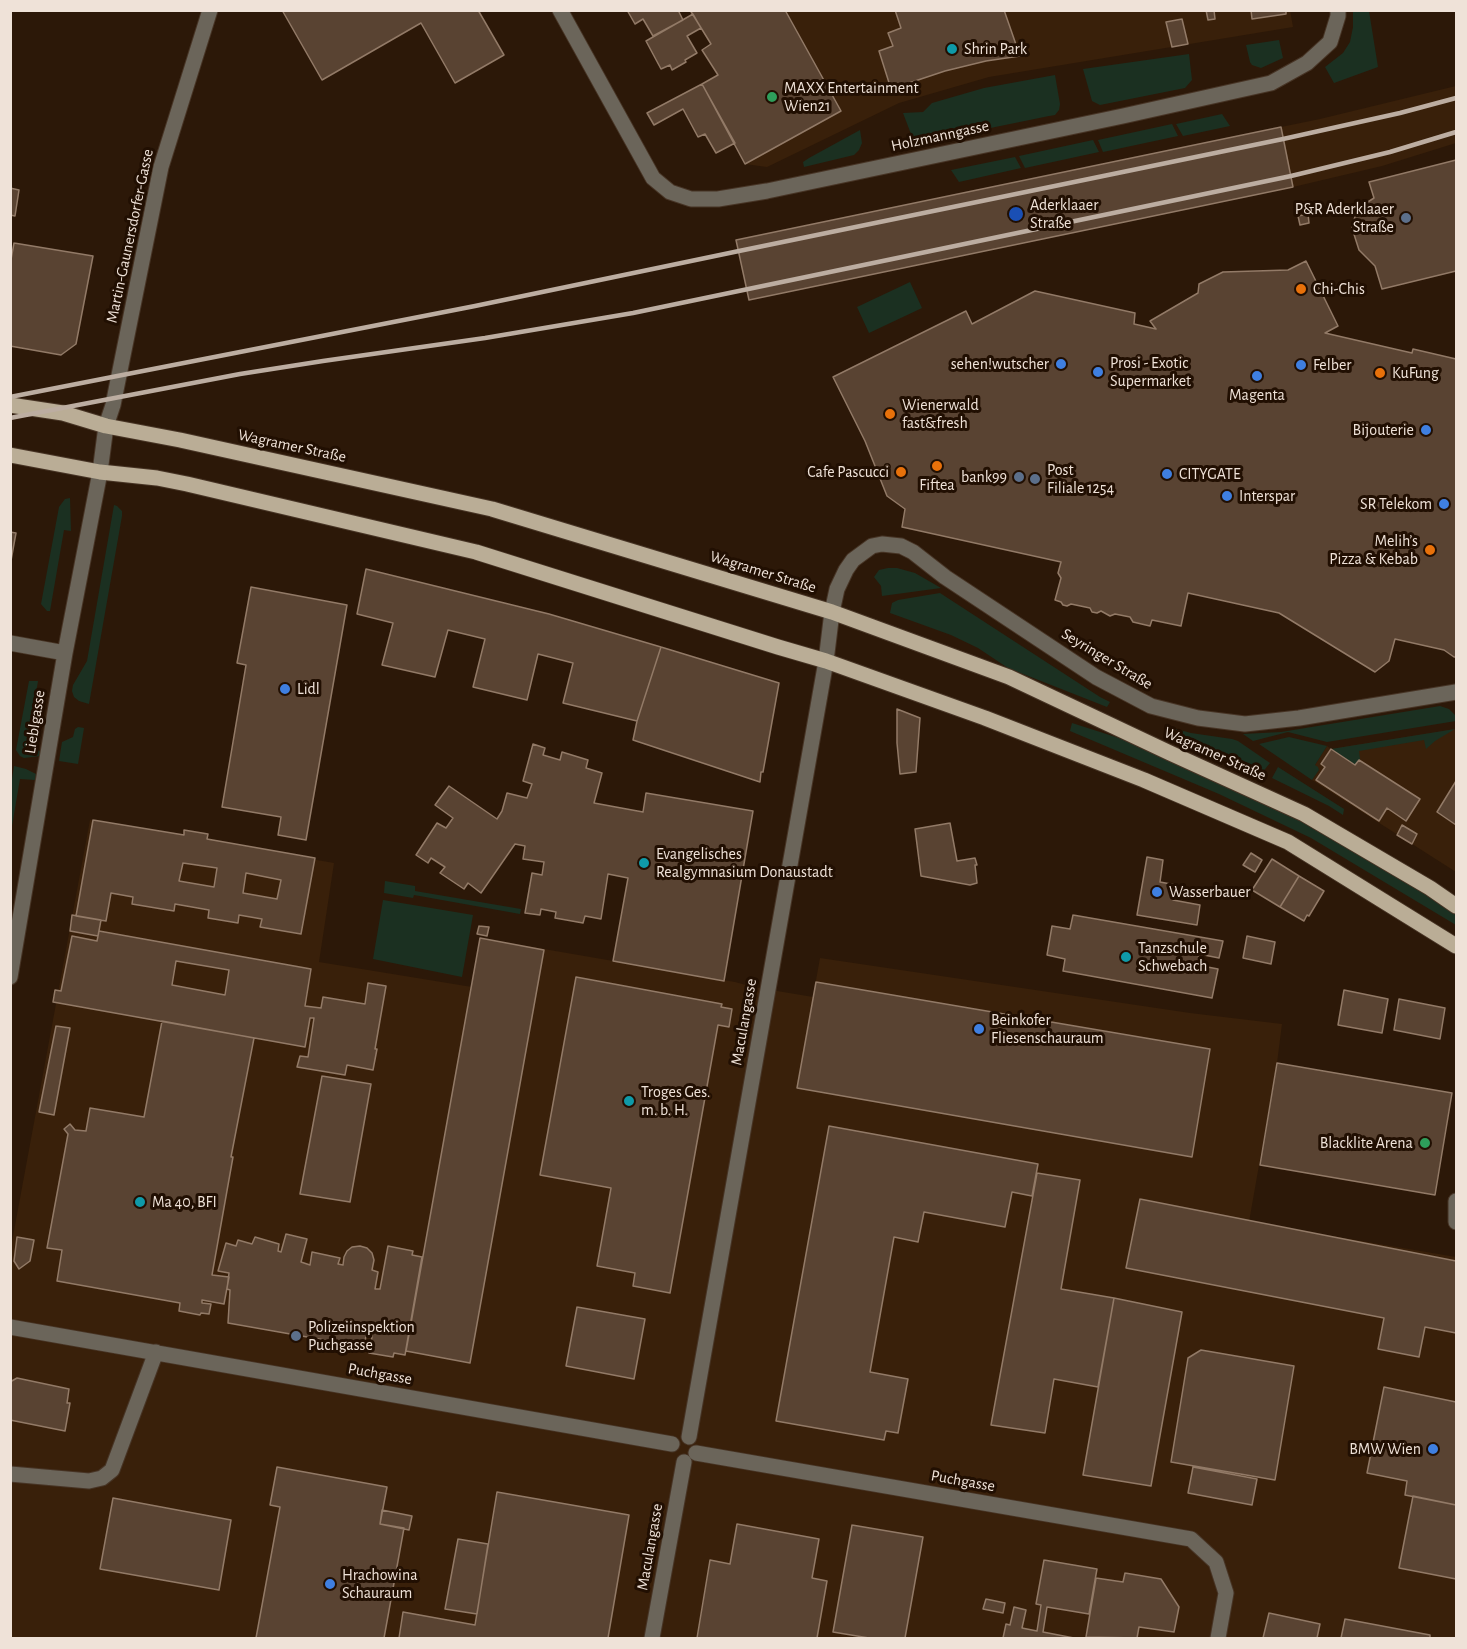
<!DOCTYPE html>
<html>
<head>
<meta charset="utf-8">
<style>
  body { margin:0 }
  #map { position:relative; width:1467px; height:1649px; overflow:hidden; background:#2c1808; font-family:"Alegreya Sans",sans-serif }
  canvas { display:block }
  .frame { position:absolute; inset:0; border:12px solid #efe2d8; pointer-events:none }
</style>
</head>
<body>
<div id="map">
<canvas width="1467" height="1649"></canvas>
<div class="frame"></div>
</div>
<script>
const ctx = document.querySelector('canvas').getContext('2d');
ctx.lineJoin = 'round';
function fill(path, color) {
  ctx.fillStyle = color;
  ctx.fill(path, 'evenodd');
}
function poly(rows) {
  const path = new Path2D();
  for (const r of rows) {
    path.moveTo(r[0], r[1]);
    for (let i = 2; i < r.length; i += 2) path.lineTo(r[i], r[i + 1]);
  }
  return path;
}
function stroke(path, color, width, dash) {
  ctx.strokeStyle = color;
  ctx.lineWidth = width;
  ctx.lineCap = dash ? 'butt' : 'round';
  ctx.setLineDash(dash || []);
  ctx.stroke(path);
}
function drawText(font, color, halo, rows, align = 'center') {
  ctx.font = font + ' "Alegreya Sans",sans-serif';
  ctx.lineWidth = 6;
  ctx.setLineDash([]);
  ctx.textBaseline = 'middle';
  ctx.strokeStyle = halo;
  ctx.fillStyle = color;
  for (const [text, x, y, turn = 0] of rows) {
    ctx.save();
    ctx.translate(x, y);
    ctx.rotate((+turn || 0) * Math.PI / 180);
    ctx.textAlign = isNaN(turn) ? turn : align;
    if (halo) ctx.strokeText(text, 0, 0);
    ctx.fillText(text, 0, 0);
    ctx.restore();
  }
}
const built = poly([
  [1290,10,1293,27,989,77,899,103,767,167,745,164,702,84,717,74,702,50,710,44,690,11],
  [1456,86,1456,143,1382,166,1293,187,1281,127,1320,119],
  [1456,729,1456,872,1312,780,1319,770,1315,765,1327,746,1331,749],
  [90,820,334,863,319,962,472,987,480,938,735,982,753,987,813,997,820,958,1190,1013,1282,1024,1277,1063,1249,1222,1456,1257,1456,1638,11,1638,11,1247]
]);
const green = poly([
  [1353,11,1369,11,1378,67,1334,83,1325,67,1343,53,1350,42,1353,27],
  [1279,40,1283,58,1261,68,1252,65,1250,62,1246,45],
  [1189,54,1192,80,1185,88,1100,105,1092,101,1083,69],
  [1055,75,1060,104,1059,110,1055,115,1049,116,927,141,921,141,915,138,911,134,903,113,923,112,932,103,984,88],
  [1222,114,1230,126,1183,136,1176,124],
  [1172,124,1178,136,1103,152,1098,140],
  [860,130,862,143,859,150,854,155,804,167,803,162,809,158],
  [1093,140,1099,152,1025,168,1019,156],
  [1015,157,1021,168,959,182,951,170],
  [910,282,922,308,869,333,857,307],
  [70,498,71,531,64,530,50,611,47,611,41,604,59,507,65,499],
  [114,505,117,506,122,511,122,516,89,704,79,701,74,697,72,691,73,685,87,661],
  [888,568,897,568,915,573,941,588,882,596,881,586,874,577,879,570],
  [940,593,1100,697,1110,702,1107,707,1008,668,978,648,951,635,890,613,892,603,898,600],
  [29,681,38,681,27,747,40,751,40,756,24,758,20,756,16,750],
  [1440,706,1449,709,1455,715,1456,721,1327,742,1288,732,1253,741,1243,734,1281,732],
  [1072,723,1147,747,1292,812,1456,912,1456,925,1311,838,1219,794,1070,731],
  [78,727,84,728,78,764,59,761,62,742,73,737,75,729],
  [1169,727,1191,733,1232,739,1238,741,1270,763,1261,774,1167,733],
  [1455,729,1435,741,1426,749,1424,740,1359,751,1360,759,1355,765,1331,749],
  [1289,737,1327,746,1315,765,1318,767,1319,770,1312,780,1259,744],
  [14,766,26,769,36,774,35,780,20,779,11,832,11,785],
  [1278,767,1344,809,1343,815,1329,806,1272,778],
  [385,881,415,886,415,891,521,909,520,914,414,895,413,898,384,893],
  [383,900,473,915,462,977,373,959]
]);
const building = poly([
  [282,10,478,10,504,55,455,83,421,23,322,80,282,10],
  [627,10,678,10,683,20,653,36,643,19,635,24,627,10],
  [690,10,785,10,841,111,745,164,702,84,718,75,702,50,711,44,690,10],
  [895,10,1004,10,1020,56,986,61,945,71,891,89,879,51,893,46,888,33,901,28,895,10],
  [1206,10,1214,10,1215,19,1208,20,1206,10],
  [1251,10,1286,10,1286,14,1252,19,1251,10],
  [693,14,701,28,687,36,697,53,685,60,686,62,672,70,670,65,661,69,646,41,693,14],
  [1182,19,1188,44,1172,47,1166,22,1182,19],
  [702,84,735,143,716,153,705,134,698,137,683,109,654,125,647,113,702,84],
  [1281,127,1293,187,749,300,736,240,1281,127],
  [1456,160,1456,271,1382,289,1375,266,1359,250,1352,228,1357,209,1374,198,1369,182,1456,160],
  [10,188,19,190,15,216,10,215,10,188],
  [1308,214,1309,223,1300,225,1298,216,1308,214],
  [14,243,93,256,76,344,61,355,10,346,10,265,14,243],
  [1306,261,1338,326,1325,333,1412,353,1413,349,1456,359,1456,657,1454,657,1444,650,1395,639,1389,661,1375,672,1279,613,1188,593,1181,626,1152,620,1150,626,1133,622,1130,617,1115,614,1110,616,1101,611,1097,613,1092,612,1090,608,1071,604,1067,606,1063,605,1061,602,1055,600,1061,578,1058,573,1061,562,902,527,905,509,887,496,865,441,833,377,966,311,972,324,1035,291,1135,313,1134,324,1156,329,1150,321,1198,293,1199,284,1223,272,1288,270,1306,261],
  [10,532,16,533,10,566,10,532],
  [366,569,549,614,661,647,637,721,563,703,573,663,538,654,527,700,473,687,485,639,448,630,435,677,382,665,393,623,357,614,366,569],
  [251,587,347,605,306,840,278,835,281,817,222,807,246,665,237,663,251,587],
  [661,647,779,683,763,772,761,772,760,782,633,740,637,721,661,647],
  [897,709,920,718,916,772,900,774,897,743,897,709],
  [533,744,545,748,543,755,560,760,562,752,588,760,586,768,602,773,594,803,643,812,646,793,753,811,724,981,613,961,628,878,608,874,601,919,585,916,583,923,555,918,556,912,541,909,540,915,525,913,532,873,542,875,544,862,523,859,525,846,515,844,481,893,468,883,464,889,440,873,445,867,431,858,428,863,416,855,437,823,446,828,453,818,435,805,449,786,497,819,502,811,507,793,527,798,532,784,523,781,533,744],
  [1331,749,1355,765,1359,760,1420,799,1406,821,1387,808,1379,821,1316,780,1325,767,1321,764,1331,749],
  [1456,781,1456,825,1437,812,1456,781],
  [93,820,184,835,184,830,208,834,207,839,315,858,301,934,260,927,262,919,239,915,238,923,208,918,209,910,175,904,174,911,132,904,133,897,111,893,106,921,76,916,93,820],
  [183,863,217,868,214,887,179,881,183,863],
  [246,873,281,880,277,899,243,893,246,873],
  [950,823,957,861,975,858,977,865,975,865,977,883,970,885,921,876,915,829,950,823],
  [1402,825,1417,834,1412,844,1397,835,1402,825],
  [1251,853,1262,860,1255,872,1243,865,1251,853],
  [1147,857,1163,860,1160,882,1176,885,1173,900,1200,905,1197,925,1137,915,1147,857],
  [1272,859,1299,876,1280,907,1252,890,1272,859],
  [1299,876,1324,891,1309,916,1307,915,1304,921,1280,907,1299,876],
  [72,915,101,920,98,936,70,931,72,915],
  [1073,915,1223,941,1219,958,1199,954,1197,965,1218,969,1212,998,1063,971,1065,959,1047,955,1052,926,1070,929,1073,915],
  [479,926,489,927,487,936,477,934,479,926],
  [99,931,311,969,305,1006,321,1008,323,997,365,1004,368,983,386,986,375,1049,377,1049,373,1070,347,1065,345,1075,297,1067,300,1056,308,1057,314,1018,310,1018,305,1047,53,1002,55,990,61,991,72,936,97,941,99,931],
  [176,961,229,970,225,995,172,985,176,961],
  [1247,936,1275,942,1271,964,1243,958,1247,936],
  [480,938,544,950,470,1363,406,1351,480,938],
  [576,977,722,1004,721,1007,732,1009,729,1027,718,1025,670,1293,633,1286,635,1273,597,1266,611,1188,540,1175,576,977],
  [816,982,1210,1049,1192,1157,797,1088,816,982],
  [1344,990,1388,999,1382,1033,1338,1025,1344,990],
  [1399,999,1445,1008,1440,1039,1394,1030,1399,999],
  [162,1021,254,1038,231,1157,233,1157,212,1275,229,1277,224,1304,202,1300,202,1303,211,1304,209,1314,201,1313,200,1315,179,1311,180,1303,57,1281,62,1250,47,1248,68,1134,64,1129,70,1124,75,1130,86,1131,90,1108,144,1117,162,1021],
  [56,1026,70,1028,54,1115,39,1112,56,1026],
  [1277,1063,1452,1093,1435,1195,1260,1165,1277,1063],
  [322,1076,371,1084,350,1202,300,1194,322,1076],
  [829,1126,1038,1164,1032,1196,1012,1192,1005,1227,924,1212,918,1242,894,1237,870,1372,908,1379,898,1433,886,1431,884,1440,776,1421,829,1126],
  [1037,1173,1080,1180,1061,1289,1114,1298,1098,1387,1054,1379,1045,1433,991,1425,1037,1173],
  [1140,1199,1456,1261,1456,1333,1425,1327,1419,1357,1378,1349,1384,1318,1126,1268,1140,1199],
  [286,1234,307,1239,301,1262,310,1265,312,1252,340,1258,338,1264,343,1265,344,1257,347,1251,352,1247,360,1246,367,1248,372,1253,374,1260,372,1270,378,1272,375,1289,380,1289,388,1246,413,1251,412,1255,422,1257,405,1355,394,1353,393,1357,369,1353,373,1331,367,1330,364,1347,228,1323,230,1290,227,1289,229,1273,218,1271,226,1243,236,1246,238,1240,252,1244,255,1237,279,1244,278,1251,281,1252,286,1234],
  [17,1237,34,1240,30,1261,19,1269,14,1261,17,1237],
  [1114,1298,1182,1312,1151,1486,1083,1475,1114,1298],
  [577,1307,645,1319,634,1379,566,1366,577,1307],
  [1201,1350,1294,1366,1275,1480,1171,1462,1188,1358,1201,1350],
  [17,1378,69,1389,67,1403,70,1403,65,1431,10,1420,10,1382,17,1378],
  [1384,1387,1456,1402,1456,1505,1405,1495,1407,1481,1367,1473,1384,1387],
  [277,1467,387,1487,380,1524,404,1528,384,1638,256,1638,280,1507,270,1505,277,1467],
  [1193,1467,1257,1479,1252,1505,1188,1493,1193,1467],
  [497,1492,629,1515,608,1638,399,1638,403,1612,475,1625,497,1492],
  [1413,1496,1456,1505,1456,1579,1399,1568,1413,1496],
  [113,1498,231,1520,219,1590,100,1569,113,1498],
  [382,1510,412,1516,409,1530,380,1524,382,1510],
  [737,1524,819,1539,812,1578,827,1581,817,1638,697,1638,710,1560,730,1564,737,1524],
  [852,1525,923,1537,905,1638,869,1638,833,1632,852,1525],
  [458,1539,488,1544,477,1614,445,1609,458,1539],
  [1044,1560,1097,1569,1089,1614,1047,1607,1043,1632,1074,1638,1003,1638,1006,1624,1010,1625,1014,1607,1026,1610,1022,1628,1037,1631,1041,1605,1036,1604,1044,1560],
  [1125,1573,1161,1579,1179,1607,1174,1632,1139,1627,1137,1638,1086,1637,1096,1578,1123,1582,1125,1573],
  [986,1599,1005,1603,1003,1613,983,1609,986,1599],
  [1269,1613,1320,1624,1317,1638,1263,1638,1269,1613],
  [1345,1619,1430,1635,1430,1638,1341,1638,1345,1619]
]);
const minor = poly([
  [560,10,653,178,670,192,691,199,718,199,767,191,1123,116,1271,83,1307,63,1330,42,1338,16,1338,10],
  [10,643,65,653],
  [10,977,65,653,100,472,106,426,113,405,161,167,210,10],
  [1456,1201,1456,1222],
  [10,1327,672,1444],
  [689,1437,826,661,832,612,837,589,846,570,853,560,872,546,882,544,901,546,913,552,945,577,1096,677,1151,706,1198,718,1245,724,1299,718,1456,692],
  [696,1453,1191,1539,1216,1562,1226,1593,1218,1638],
  [10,1474,89,1481,102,1478,112,1470,156,1352],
  [652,1638,684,1462]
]);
const major = poly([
  [10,405,63,413,106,426,180,440,492,509,832,612,1009,677,1170,753,1304,814,1430,888,1456,906],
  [10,455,100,472,157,478,187,484,476,552,778,647,826,661,985,718,1144,780,1288,842,1456,946]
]);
const rail = poly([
  [10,397,475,306,739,251,1283,139,1400,113,1456,98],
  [10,418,240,374,323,361,485,338,633,313,1291,176,1390,152,1456,132]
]);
const markers = [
  [952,49,6,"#0f9aa8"],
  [772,97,6,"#2e9e5b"],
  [1016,214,8,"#1a4fb4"],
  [1406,218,6,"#5c6f8a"],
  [1301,289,6,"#e8710a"],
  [1061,364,6,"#3f7fe0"],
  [1301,365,6,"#3f7fe0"],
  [1098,372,6,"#3f7fe0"],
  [1380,373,6,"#e8710a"],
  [1257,376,6,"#3f7fe0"],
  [890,414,6,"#e8710a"],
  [1426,430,6,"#3f7fe0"],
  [937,466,6,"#e8710a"],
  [901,472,6,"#e8710a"],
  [1167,474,6,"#3f7fe0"],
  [1019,477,6,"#5c6f8a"],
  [1035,479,6,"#5c6f8a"],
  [1227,496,6,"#3f7fe0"],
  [1444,504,6,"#3f7fe0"],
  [1430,550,6,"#e8710a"],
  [285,689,6,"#3f7fe0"],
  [644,863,6,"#0f9aa8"],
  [1157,892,6,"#3f7fe0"],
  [1126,957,6,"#0f9aa8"],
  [979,1029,6,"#3f7fe0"],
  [629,1101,6,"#0f9aa8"],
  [1425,1143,6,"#2e9e5b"],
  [140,1202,6,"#0f9aa8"],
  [296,1336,6,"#5c6f8a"],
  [1433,1449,6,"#3f7fe0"],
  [330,1584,6,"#3f7fe0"]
];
const poiNames = [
  ["Shrin Park",964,49],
  ["MAXX Entertainment",784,88],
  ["Wien21",784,106],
  ["Aderklaaer",1030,205],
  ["Straße",1030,223],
  ["P&R Aderklaaer",1394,209,"right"],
  ["Straße",1394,227,"right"],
  ["Chi-Chis",1313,289],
  ["Prosi - Exotic",1110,363],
  ["Supermarket",1110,381],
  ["sehen!wutscher",1049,364,"right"],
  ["Felber",1313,365],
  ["KuFung",1392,373],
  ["Magenta",1257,395,"center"],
  ["Wienerwald",902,405],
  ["fast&fresh",902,423],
  ["Bijouterie",1414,430,"right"],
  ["Post",1047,470],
  ["Filiale 1254",1047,488],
  ["Cafe Pascucci",889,472,"right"],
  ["CITYGATE",1179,474],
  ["bank99",1007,477,"right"],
  ["Fiftea",937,485,"center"],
  ["Interspar",1239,496],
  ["SR Telekom",1432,504,"right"],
  ["Melih’s",1418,541,"right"],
  ["Pizza & Kebab",1418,559,"right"],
  ["Lidl",297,689],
  ["Evangelisches",656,854],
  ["Realgymnasium Donaustadt",656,872],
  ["Wasserbauer",1169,892],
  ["Tanzschule",1138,948],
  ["Schwebach",1138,966],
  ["Beinkofer",991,1020],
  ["Fliesenschauraum",991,1038],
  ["Troges Ges.",641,1092],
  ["m. b. H.",641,1110],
  ["Blacklite Arena",1413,1143,"right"],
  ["Ma 40, BFI",152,1202],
  ["Polizeiinspektion",308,1327],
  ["Puchgasse",308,1345],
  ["BMW Wien",1421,1449,"right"],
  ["Hrachowina",342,1575],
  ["Schauraum",342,1593]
];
const streetNames = [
  ["Holzmanngasse",940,136,-12],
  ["Martin-Gaunersdorfer-Gasse",130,236,-78],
  ["Wagramer Straße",292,446,12],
  ["Wagramer Straße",763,572,17],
  ["Seyringer Straße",1107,659,31],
  ["Lieblgasse",35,722,-81],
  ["Wagramer Straße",1215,754,24],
  ["Maculangasse",744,1022,-80],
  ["Puchgasse",380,1374,10],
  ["Puchgasse",963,1481,10],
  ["Maculangasse",650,1547,-80]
];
fill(built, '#39200a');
fill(green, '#1b3021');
fill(building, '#594332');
stroke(building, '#927a67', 1.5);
stroke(minor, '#473425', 17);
stroke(major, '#473425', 17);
stroke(minor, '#6b655a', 15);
stroke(major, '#baad96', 15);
stroke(rail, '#bcada1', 4.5);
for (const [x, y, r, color] of markers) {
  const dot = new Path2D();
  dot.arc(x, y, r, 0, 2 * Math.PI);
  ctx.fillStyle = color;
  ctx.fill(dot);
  stroke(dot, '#210f02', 2);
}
drawText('16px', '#efe2d8', '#210f02', poiNames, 'left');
drawText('16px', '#efe2d8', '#210f02', streetNames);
</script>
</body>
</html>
